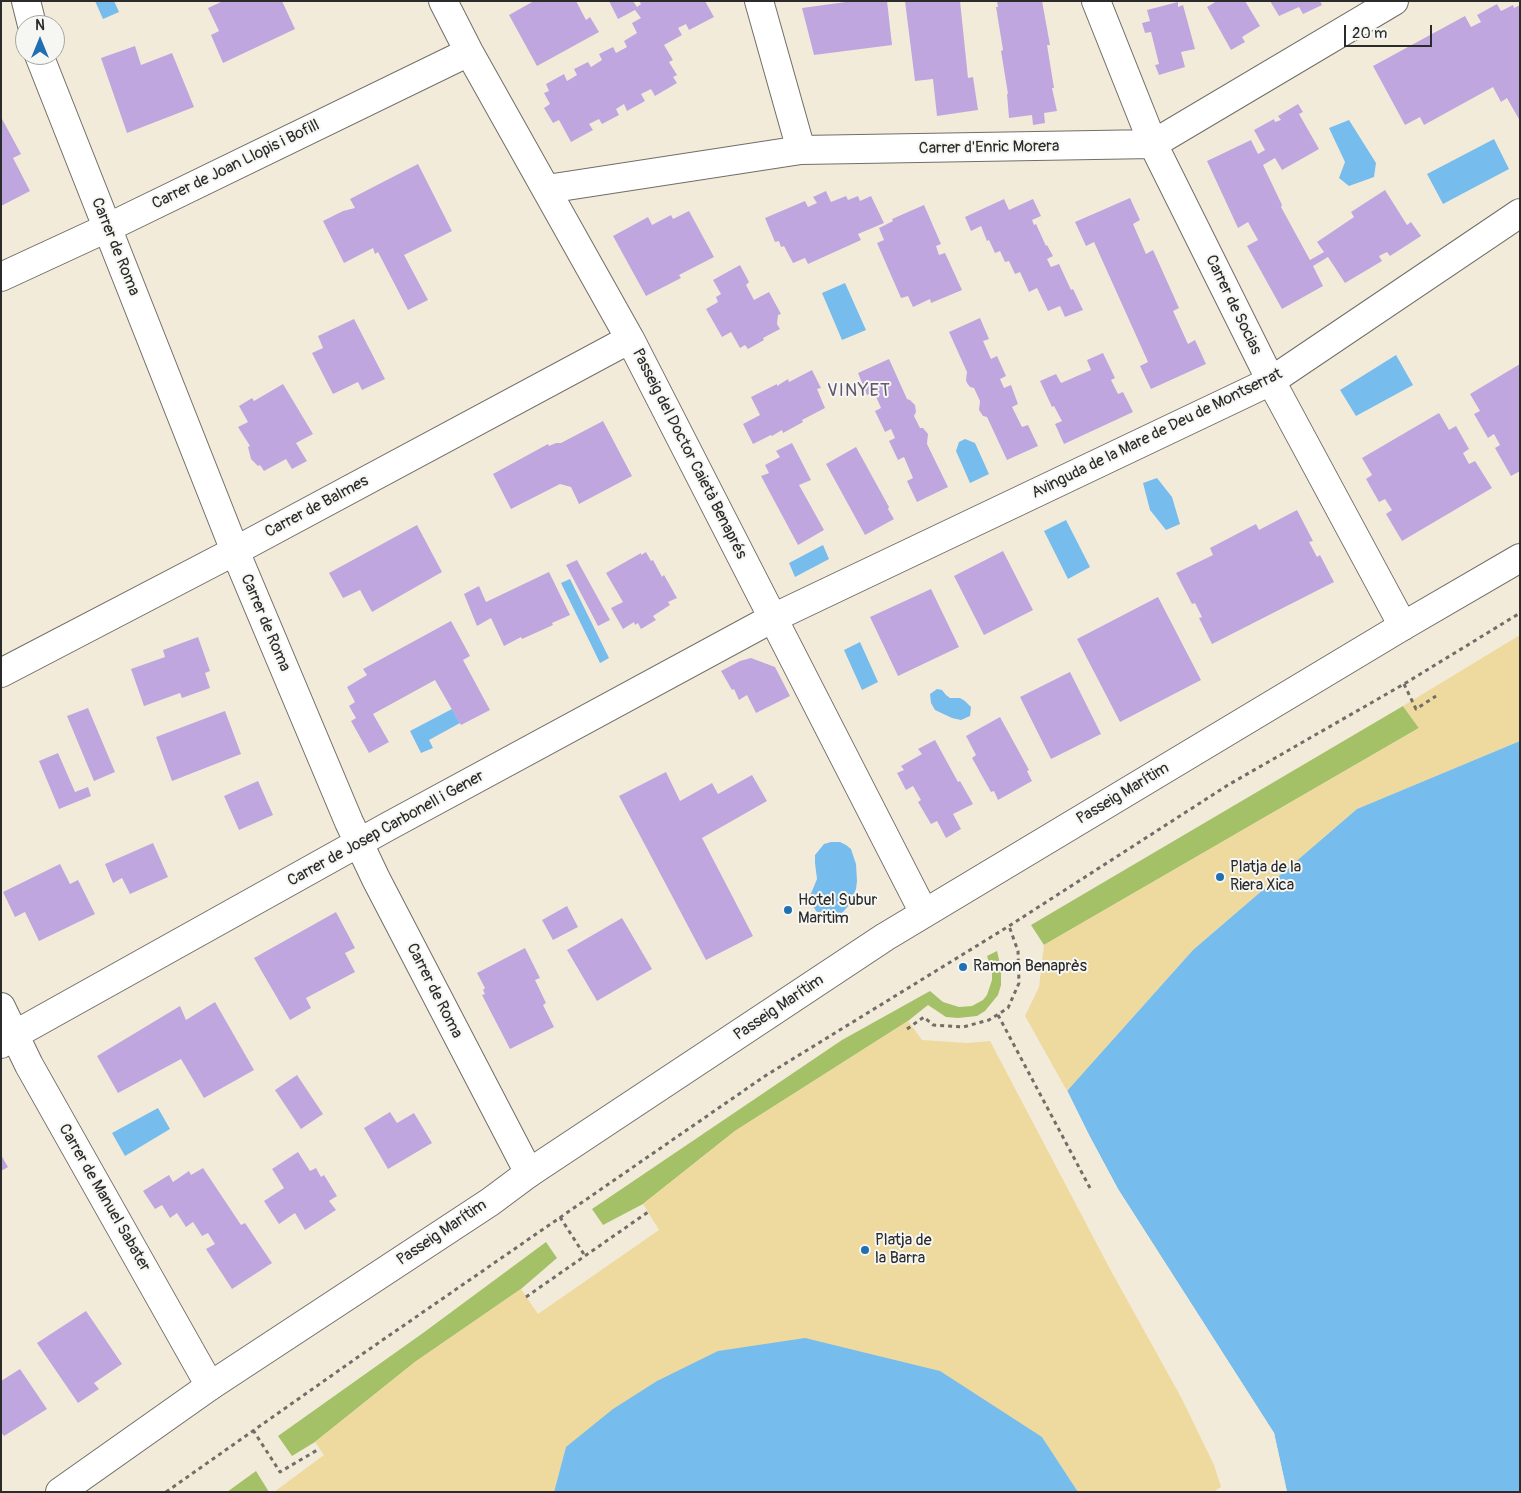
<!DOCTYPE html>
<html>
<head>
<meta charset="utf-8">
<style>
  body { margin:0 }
  #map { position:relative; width:1521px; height:1493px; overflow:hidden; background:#f3ebda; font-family:Pangolin,sans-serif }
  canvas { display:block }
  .frame { position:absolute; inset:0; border:2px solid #2b2b2b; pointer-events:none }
  .north { position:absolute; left:15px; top:15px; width:50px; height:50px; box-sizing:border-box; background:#f6f6f2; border:1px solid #a5a5a2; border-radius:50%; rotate:0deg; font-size:14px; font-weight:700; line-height:20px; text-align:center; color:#2b2b2b }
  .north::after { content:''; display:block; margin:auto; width:18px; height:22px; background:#1f6fb2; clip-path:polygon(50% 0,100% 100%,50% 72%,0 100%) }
  .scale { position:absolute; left:1344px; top:25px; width:88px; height:22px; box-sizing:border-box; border:2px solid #2b2b2b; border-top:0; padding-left:6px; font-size:15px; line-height:18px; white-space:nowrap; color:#2b2b2b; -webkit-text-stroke:4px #f6f6f2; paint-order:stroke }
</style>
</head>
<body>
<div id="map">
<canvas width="1521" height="1493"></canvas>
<div class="frame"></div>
<div class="north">N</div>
<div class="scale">20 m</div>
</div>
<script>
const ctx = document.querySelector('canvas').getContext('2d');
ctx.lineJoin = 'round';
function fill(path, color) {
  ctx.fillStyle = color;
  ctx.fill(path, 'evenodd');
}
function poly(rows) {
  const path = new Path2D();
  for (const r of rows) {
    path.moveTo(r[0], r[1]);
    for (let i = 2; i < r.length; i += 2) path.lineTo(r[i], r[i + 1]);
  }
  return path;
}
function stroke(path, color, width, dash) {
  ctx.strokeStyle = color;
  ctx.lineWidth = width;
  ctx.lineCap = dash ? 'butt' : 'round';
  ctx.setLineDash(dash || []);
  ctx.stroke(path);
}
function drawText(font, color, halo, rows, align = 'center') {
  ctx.font = font + ' Pangolin,sans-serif';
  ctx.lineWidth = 4;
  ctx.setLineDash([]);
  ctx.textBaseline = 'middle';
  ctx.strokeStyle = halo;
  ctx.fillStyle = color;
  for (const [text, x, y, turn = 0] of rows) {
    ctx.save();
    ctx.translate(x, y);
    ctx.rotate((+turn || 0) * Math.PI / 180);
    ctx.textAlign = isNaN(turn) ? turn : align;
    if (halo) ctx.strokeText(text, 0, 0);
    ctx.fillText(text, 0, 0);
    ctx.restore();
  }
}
const green = poly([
  [1403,706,1419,728,1044,945,1031,925],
  [997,951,1001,968,1001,985,998,995,985,1011,977,1016,958,1018,946,1017,928,1005,908,1021,735,1131,643,1204,603,1225,592,1209,842,1040,930,991,943,1002,959,1007,972,1006,983,1000,987,995,992,980,992,972,987,956],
  [546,1242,557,1258,521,1289,415,1362,315,1442,292,1456,278,1436,423,1333],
  [256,1471,269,1492,227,1492]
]);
const sand = poly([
  [1520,635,1520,741,1357,809,1193,950,1067,1091,1025,1016,1039,987,1044,945,1419,728,1403,706],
  [908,1021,922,1040,967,1043,990,1041,1110,1269,1182,1399,1214,1465,1221,1487,1213,1492,1078,1492,1042,1437,566,1447,554,1492,274,1492,324,1455,315,1442,415,1362,521,1289,538,1314,659,1230,643,1204,735,1131]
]);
const water = poly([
  [95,1,114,1,119,12,103,19],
  [1349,120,1376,163,1374,177,1349,186,1339,178,1345,162,1329,128],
  [1494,139,1509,169,1443,204,1427,174],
  [845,283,866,330,842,340,822,293],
  [1396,355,1413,385,1356,416,1340,390],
  [965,439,975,443,989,474,970,483,956,451,959,442],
  [1157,478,1172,497,1180,524,1166,530,1150,510,1143,483],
  [1066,520,1090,567,1068,579,1044,531],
  [823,545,829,559,795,577,789,563],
  [570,579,609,658,600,663,561,583],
  [860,642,878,682,862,690,844,650],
  [937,689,942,690,946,695,950,698,960,698,965,701,971,707,970,716,961,720,952,718,935,710,931,703,930,694],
  [452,709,460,723,429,740,433,748,421,753,410,731],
  [1520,741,1520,1492,1287,1492,1274,1433,1118,1189,1089,1135,1067,1091,1193,950,1357,809],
  [831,842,840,842,846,845,851,849,856,864,857,881,856,889,849,905,843,912,835,916,828,917,823,916,816,911,812,904,810,896,817,879,815,863,815,855,824,844],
  [158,1108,170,1129,125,1156,112,1133],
  [805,1338,940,1371,1042,1437,1078,1492,554,1492,566,1447,613,1409,657,1381,718,1351]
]);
const pier = poly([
  [1066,1088,1089,1135,1118,1189,1274,1433,1287,1492,1284,1492,1271,1434,1116,1190,1086,1136,1065,1092]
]);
const building = poly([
  [223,1,282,1,295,29,223,63,211,35,219,31,208,8],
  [534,1,576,1,586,20,590,17,599,32,537,66,509,15],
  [609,1,633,1,637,7,641,4,639,1,705,1,714,17,689,30,686,24,678,28,682,35,664,45,673,60,669,62,677,75,673,77,677,83,655,96,651,89,641,94,645,101,627,111,624,104,616,109,619,115,602,124,599,119,589,124,593,130,571,142,559,120,553,123,544,108,550,104,544,93,549,91,546,84,564,74,567,81,577,75,574,69,588,62,591,67,602,60,599,54,613,47,616,53,627,47,624,41,637,33,632,23,641,18,635,10,618,19],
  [853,1,887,1,892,45,814,55,802,8],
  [905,1,960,1,968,78,973,77,978,110,937,116,933,79,915,81],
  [997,1,1042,1,1050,45,1047,45,1054,88,1052,88,1057,111,1044,113,1045,123,1033,125,1032,115,1009,118,1007,94,1008,94,1001,51,1003,50,996,7,998,7],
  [1217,1,1245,1,1260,26,1242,37,1245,42,1231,50,1207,7],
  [1270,1,1320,1,1322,5,1303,14,1299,7,1279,16],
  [1178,2,1178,7,1183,5,1195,49,1181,52,1185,67,1159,75,1155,65,1159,64,1151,32,1145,33,1142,23,1150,21,1147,10],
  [1497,4,1501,11,1513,5,1514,8,1520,5,1520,121,1507,98,1501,102,1493,87,1424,125,1420,117,1405,125,1373,66,1465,16,1471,27,1481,22,1477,15],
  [135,46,141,65,172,53,194,107,127,133,101,58],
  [1298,104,1303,112,1299,114,1319,149,1282,170,1275,158,1263,165,1282,205,1281,207,1310,260,1324,252,1317,242,1354,217,1351,212,1385,190,1407,225,1411,222,1421,236,1390,256,1387,252,1379,256,1382,261,1345,283,1328,257,1313,266,1323,286,1282,309,1247,246,1258,240,1248,222,1238,228,1207,161,1251,140,1258,154,1265,150,1254,130,1274,119,1275,122,1281,120,1278,116],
  [1,117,21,154,13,158,30,191,1,206],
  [418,164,452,231,404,255,428,300,408,310,378,252,375,254,373,248,344,263,323,221,343,211,355,208,350,199],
  [826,191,831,202,846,196,848,200,858,196,860,201,871,196,884,223,858,234,861,240,808,264,805,258,793,263,784,246,781,247,779,241,775,242,765,218,805,201,808,207,817,203,813,197],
  [1130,198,1140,220,1133,224,1146,254,1153,250,1179,308,1173,311,1188,344,1195,340,1206,364,1151,389,1140,366,1148,362,1094,242,1086,246,1075,222],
  [1004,199,1009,210,1033,199,1041,216,1032,220,1034,225,1036,224,1046,246,1047,245,1053,256,1047,259,1051,267,1059,264,1071,290,1073,289,1083,310,1065,317,1060,306,1048,311,1037,288,1029,292,1020,272,1015,274,1009,261,1005,262,1000,251,995,253,989,240,987,241,981,226,971,231,965,217],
  [924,205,941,244,936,246,939,255,945,253,962,290,931,303,930,299,913,307,908,296,901,298,877,243,884,240,879,228,893,221,892,219],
  [689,211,714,257,679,275,681,278,646,296,613,236,648,217,652,225,671,215,673,219],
  [740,265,749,282,746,285,754,300,769,292,781,314,778,315,777,324,780,329,763,338,764,340,748,349,745,345,740,348,731,332,722,337,706,309,718,302,716,297,721,294,713,280],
  [980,318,989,339,983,341,991,359,997,356,1006,376,1000,379,1004,388,1011,385,1018,404,1012,407,1022,427,1028,425,1038,446,1007,460,987,417,983,416,979,410,980,401,974,388,970,387,967,383,966,380,967,372,949,332],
  [354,319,385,379,362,390,358,382,333,394,312,353,323,348,318,336],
  [1103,353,1115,378,1111,380,1118,394,1123,392,1133,412,1064,444,1055,424,1062,421,1054,406,1052,407,1040,381,1056,374,1061,383,1091,370,1087,360],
  [889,359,907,399,910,400,915,405,916,412,914,416,920,428,923,428,928,434,927,444,948,487,917,502,907,481,913,478,904,457,898,460,889,441,895,438,891,429,885,432,875,411,881,408,874,392,867,395,858,373],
  [1520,364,1520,471,1511,476,1495,448,1500,445,1494,434,1488,438,1474,414,1480,411,1470,394],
  [812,370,821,388,817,389,825,408,802,420,803,422,783,433,782,430,772,436,771,435,753,444,743,424,760,415,751,397,777,384,777,386,788,379,789,382],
  [283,384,313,434,296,443,307,461,292,469,286,459,264,471,260,465,258,466,251,459,248,447,250,446,238,427,248,422,239,406,252,398,254,401],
  [1439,413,1449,430,1456,426,1469,449,1463,453,1469,464,1475,461,1492,488,1402,541,1386,514,1392,510,1385,499,1379,502,1366,479,1372,475,1362,458],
  [603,421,632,476,579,504,571,487,560,484,511,509,493,474,548,444,549,446,556,443,561,443],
  [792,443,811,480,799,485,824,530,798,545,761,476,769,473,765,465,780,457,776,451],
  [856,447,889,507,888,509,894,519,865,535,826,464],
  [1297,510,1313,541,1309,542,1317,557,1320,555,1334,582,1212,644,1199,618,1202,617,1195,603,1192,604,1176,573,1213,555,1210,548,1256,524,1259,530],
  [417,525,442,572,372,612,360,590,343,598,329,573],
  [1003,551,1033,610,984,635,954,576],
  [646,552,651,561,653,560,662,577,664,575,677,598,668,602,670,605,653,616,656,620,641,629,638,623,635,625,634,622,623,629,611,608,623,602,606,573,641,553,641,555],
  [577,560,610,620,598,626,566,565],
  [549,572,570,615,552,623,553,625,522,639,521,637,504,646,491,618,477,626,464,594,479,586,486,602],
  [931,589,959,647,898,676,870,617],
  [1158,597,1201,680,1120,722,1077,639],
  [451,621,470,656,463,660,490,710,461,725,435,680,373,714,389,742,369,753,351,721,356,718,349,706,355,702,347,687,367,675,363,669],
  [198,637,210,671,205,673,210,688,182,698,180,693,144,706,131,669,165,657,163,650],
  [751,658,775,667,790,696,756,713,747,695,739,700,734,689,732,690,721,671,740,661],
  [1070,672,1101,734,1051,759,1020,697],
  [88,708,115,772,94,781,67,716],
  [225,711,241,754,172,781,156,737],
  [1000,717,1029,770,1027,771,1032,781,998,800,994,791,991,792,972,758,976,755,966,736],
  [935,740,958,782,960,781,973,804,953,814,961,829,946,838,937,821,931,824,918,802,921,800,913,786,906,790,897,773,904,770,901,766,922,754,918,749],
  [58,753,75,792,88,787,91,796,59,809,39,761],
  [666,772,680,801,712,783,718,794,752,775,767,801,702,838,753,936,706,960,619,796],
  [258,781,273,815,239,830,224,796],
  [153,843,168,877,130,894,122,878,113,883,105,864],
  [60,864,70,884,78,880,95,914,39,941,25,912,15,917,3,892],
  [567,906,578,927,553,940,542,920],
  [336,912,355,948,345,953,355,972,306,998,311,1008,290,1020,254,958],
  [622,918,652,969,597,1001,567,950],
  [525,948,540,978,535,980,546,1003,543,1005,554,1027,510,1049,482,995,485,994,483,990,485,988,477,973],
  [215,1002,254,1070,204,1098,181,1059,118,1093,97,1056,180,1006,186,1020],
  [297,1075,323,1114,301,1129,275,1090],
  [390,1112,397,1123,414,1113,432,1143,388,1169,364,1128],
  [298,1152,310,1171,316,1168,321,1177,324,1175,337,1196,329,1201,336,1210,305,1230,295,1213,279,1224,264,1201,284,1188,272,1169],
  [1,1155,8,1167,1,1171],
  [203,1168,241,1225,245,1223,272,1263,232,1289,206,1249,215,1244,208,1233,202,1236,193,1222,186,1227,177,1213,170,1218,162,1205,155,1209,143,1191,169,1175,173,1182,189,1171,191,1175],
  [86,1311,122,1364,94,1383,99,1389,78,1403,37,1343],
  [20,1369,47,1409,4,1436,1,1432,1,1381]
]);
const path = poly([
  [1404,684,1416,709,1436,696],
  [998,1015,1090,1188],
  [907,1029,924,1017,933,1025,963,1027,989,1020,1008,1008,1019,983,1018,951,1009,926],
  [560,1217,585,1256],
  [526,1297,648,1212],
  [253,1430,280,1472,319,1449],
  [166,1492,358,1357,765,1076,1009,926,1228,785,1404,684,1520,613]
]);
const street = poly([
  [26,1,32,25],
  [443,1,469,52,630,339,924,913],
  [759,1,801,150],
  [1096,1,1153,144,1271,381,1403,626],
  [39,55,235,551,349,822,376,879,529,1173],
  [547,189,801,150,1153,144,1394,1],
  [1,277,107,228,469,52],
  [1,673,235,551,630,339],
  [1,1007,29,1065,210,1386],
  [1,1044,14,1035,387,827,773,618,1271,381,1520,213]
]);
const secondary = poly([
  [60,1492,210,1386,490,1202,529,1173,885,937,1403,626,1520,558]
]);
const markers = [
  [1220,877,5,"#1f6fb2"],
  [788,910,5,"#1f6fb2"],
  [963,967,5,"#1f6fb2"],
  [865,1250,5,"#1f6fb2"]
];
const streetNames = [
  ["Carrer d'Enric Morera",989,148,-1],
  ["Carrer de Joan Llopis i Bofill",236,165,-26],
  ["Carrer de Roma",115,247,68],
  ["Carrer de Socias",1233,305,64],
  ["Avinguda de la Mare de Deu de Montserrat",1157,434,-26],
  ["Passeig del Doctor Caietà Benaprés",689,454,63],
  ["Carrer de Balmes",317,507,-28],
  ["Carrer de Roma",265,623,67],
  ["Passeig Marítim",1123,794,-31],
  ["Carrer de Josep Carbonell i Gener",386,829,-29],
  ["Carrer de Roma",434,991,63],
  ["Passeig Marítim",779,1008,-34],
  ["Carrer de Manuel Sabater",104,1198,60],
  ["Passeig Marítim",442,1233,-34]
];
const poiNames = [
  ["Platja de la",1230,868],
  ["Riera Xica",1230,886],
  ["Hotel Subur",798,901],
  ["Maritim",798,919],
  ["Ramon Benaprès",973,967],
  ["Platja de",875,1241],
  ["la Barra",875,1259]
];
const neighbourhoodNames = [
  ["VINYET",859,391]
];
fill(green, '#a5c168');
fill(sand, '#eeda9e');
fill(water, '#76bced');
fill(pier, '#f3ebda');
fill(building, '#c0a6df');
stroke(street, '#716e68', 30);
stroke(secondary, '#716e68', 30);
stroke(path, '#716e68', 3, [4, 4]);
stroke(street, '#fff', 28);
stroke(secondary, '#fff', 28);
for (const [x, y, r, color] of markers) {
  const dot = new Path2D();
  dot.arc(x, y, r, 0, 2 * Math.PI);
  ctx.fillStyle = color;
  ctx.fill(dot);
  stroke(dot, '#f6f6f2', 2);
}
drawText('16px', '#2b2b2b', '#f6f6f2', streetNames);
drawText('16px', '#2b2b2b', '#f6f6f2', poiNames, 'left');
ctx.letterSpacing = '1px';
drawText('18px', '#5f566a', '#f6f6f2', neighbourhoodNames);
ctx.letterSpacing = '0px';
</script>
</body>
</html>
